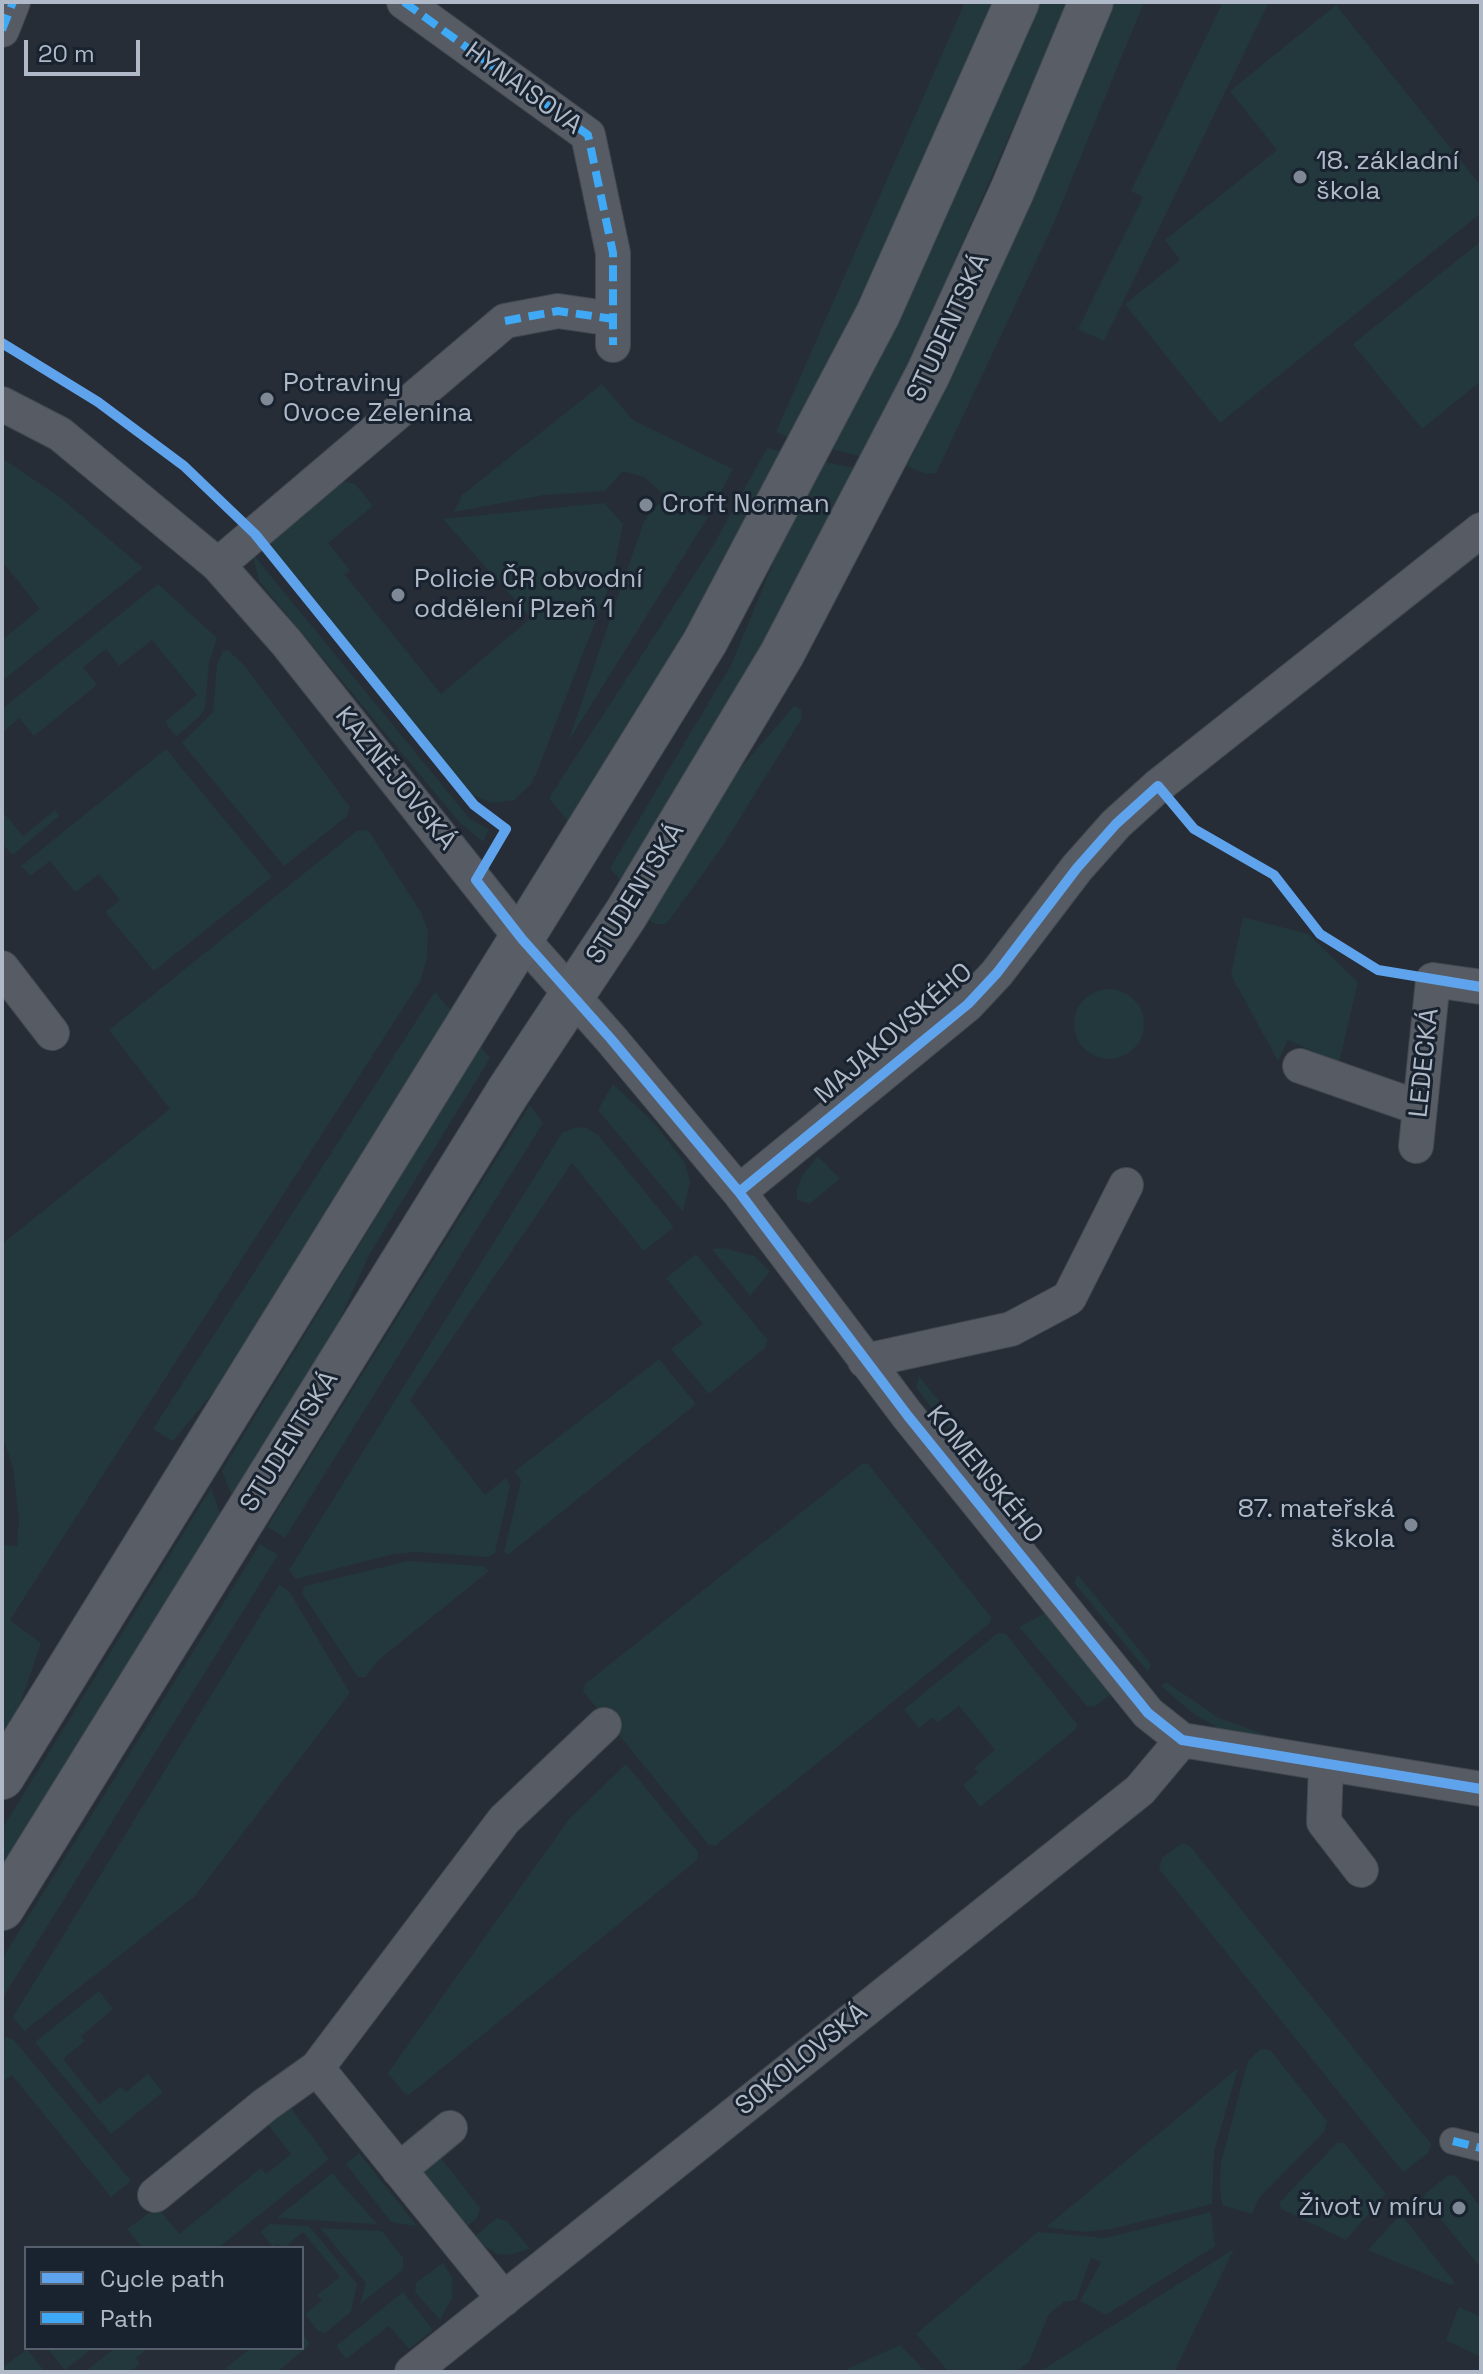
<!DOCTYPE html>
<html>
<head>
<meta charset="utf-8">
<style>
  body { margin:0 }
  #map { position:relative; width:1483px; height:2374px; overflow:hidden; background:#262d36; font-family:"Space Grotesk",sans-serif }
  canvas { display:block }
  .frame { position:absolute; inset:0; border:4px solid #afb9c8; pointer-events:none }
  .legend { position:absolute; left:24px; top:2246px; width:280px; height:104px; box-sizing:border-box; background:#192330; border:2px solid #555f6d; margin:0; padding:10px 14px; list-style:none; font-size:24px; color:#afb9c8 }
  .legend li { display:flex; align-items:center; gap:16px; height:40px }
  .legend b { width:40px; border:2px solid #555f6d }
  .scale { position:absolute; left:24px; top:40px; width:116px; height:36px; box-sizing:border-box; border:4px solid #afb9c8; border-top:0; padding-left:10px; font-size:24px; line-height:28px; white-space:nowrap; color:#afb9c8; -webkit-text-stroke:6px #192330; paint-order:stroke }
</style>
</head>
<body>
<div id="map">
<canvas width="1483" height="2374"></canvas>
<div class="frame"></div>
<ul class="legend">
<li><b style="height:10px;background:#60a3ed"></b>Cycle path</li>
<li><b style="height:10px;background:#3fa9f5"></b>Path</li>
</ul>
<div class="scale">20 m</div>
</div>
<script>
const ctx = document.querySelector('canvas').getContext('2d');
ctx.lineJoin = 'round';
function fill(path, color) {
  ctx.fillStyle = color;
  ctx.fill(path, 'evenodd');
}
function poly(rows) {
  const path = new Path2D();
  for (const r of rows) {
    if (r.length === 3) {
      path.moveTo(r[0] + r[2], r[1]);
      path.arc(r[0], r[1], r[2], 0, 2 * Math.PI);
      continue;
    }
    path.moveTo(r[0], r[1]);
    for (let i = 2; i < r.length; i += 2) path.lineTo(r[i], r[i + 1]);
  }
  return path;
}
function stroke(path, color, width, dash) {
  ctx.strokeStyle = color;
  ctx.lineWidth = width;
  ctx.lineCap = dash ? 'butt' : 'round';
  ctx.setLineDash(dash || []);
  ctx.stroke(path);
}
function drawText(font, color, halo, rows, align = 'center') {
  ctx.font = font + ' "Space Grotesk",sans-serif';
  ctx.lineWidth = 6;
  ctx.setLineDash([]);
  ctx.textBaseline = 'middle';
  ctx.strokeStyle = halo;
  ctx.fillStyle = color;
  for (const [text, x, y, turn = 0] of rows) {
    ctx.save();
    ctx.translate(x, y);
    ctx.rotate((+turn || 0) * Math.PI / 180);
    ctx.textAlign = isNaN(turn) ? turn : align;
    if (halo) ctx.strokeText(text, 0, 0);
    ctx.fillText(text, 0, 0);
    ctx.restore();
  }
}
const green = poly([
  [965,2,993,2,881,260,792,439,776,432],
  [1037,2,1068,2,908,367,863,457,832,449,886,341],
  [1115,2,1144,2,1053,225,939,467,936,473,926,474,907,466,985,306],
  [1223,2,1269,2,1104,341,1078,329,1143,197,1131,191],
  [1336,5,1481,186,1481,213,1220,423,1125,304,1180,260,1165,240,1277,150,1230,91],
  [1481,241,1481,381,1422,429,1353,344],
  [602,384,633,420,733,469,711,510,661,492,644,477,623,471,605,491,544,495,454,512,462,495],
  [767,448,785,452,655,687,570,824,549,798,714,544],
  [2,458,61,498,143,568,2,681,2,640,40,609,2,561],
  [824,462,857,468,762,645,621,881,610,868,731,665,781,544],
  [340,481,355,484,373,506,328,543,350,570,345,575,441,694,531,618,443,519,604,503,623,524,612,579,536,774,530,785,514,800,492,803,471,794,272,550,271,539],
  [659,504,708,517,568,742,643,524,650,511],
  [252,553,470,819,489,829,483,842,459,822,259,581],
  [158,584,217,638,209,663,205,708,199,717,176,737,165,722,197,695,152,640,119,666,106,649,83,667,97,685,34,736,19,718,2,733,2,709],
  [223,650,229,651,244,665,350,807,346,817,284,866,182,743,213,712,217,665],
  [794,706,801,709,802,718,722,847,670,919,665,924,655,924,647,918,738,771],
  [166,749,272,877,154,971,105,912,120,900,99,874,75,892,50,861,30,876,21,866],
  [55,810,59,816,13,855,2,844,2,811,23,836],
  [368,830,422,914,428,931,427,956,421,980,10,1620,41,1643,18,1710,2,1744,2,1545,17,1546,19,1521,13,1468,2,1434,2,1244,170,1109,109,1030,357,831],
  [1243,917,1308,934,1358,982,1339,1063,1288,1040,1278,1061,1231,975],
  [1109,1024,35],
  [435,992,453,1013,239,1361,173,1441,153,1429],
  [480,1046,490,1058,369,1255,336,1328,235,1504,222,1471],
  [613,1084,655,1124,685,1163,690,1182,683,1212,598,1110],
  [530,1105,543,1123,285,1538,267,1527],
  [577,1127,586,1128,598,1135,674,1227,644,1251,572,1163,410,1400,485,1495,506,1478,510,1486,495,1553,488,1557,415,1552,394,1554,296,1579,289,1570,562,1133],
  [818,1156,840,1179,809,1204,797,1199,797,1190,802,1176],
  [724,1248,754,1256,770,1272,750,1296,712,1249],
  [696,1254,767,1339,766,1347,709,1394,671,1349,703,1324,666,1278],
  [659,1359,696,1404,508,1555,504,1552,521,1481,515,1471],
  [919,1376,1032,1518,1031,1522,1021,1517,916,1388],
  [862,1464,868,1464,991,1617,990,1623,715,1846,708,1844,583,1691,585,1684],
  [211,1488,223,1521,2,1878,2,1829],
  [260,1544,278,1555,2,1999,2,1959],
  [408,1561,483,1566,489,1571,380,1659,365,1677,358,1677,302,1593,305,1586],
  [1078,1575,1151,1664,1148,1672,1074,1583],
  [279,1585,289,1591,350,1693,194,1897,24,2031,13,2017],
  [1045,1613,1111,1694,1094,1707,1087,1706,1019,1627],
  [998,1633,1006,1634,1077,1724,1075,1730,980,1807,963,1785,978,1773,974,1768,995,1750,959,1706,937,1723,933,1717,919,1728,904,1709],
  [1166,1682,1219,1718,1264,1734,1268,1743,1220,1729,1195,1715,1161,1686],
  [626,1764,698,1852,697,1860,409,2095,405,2094,388,2073,570,1818],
  [1182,1843,1190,1846,1431,2144,1428,2153,1403,2172,1159,1869,1162,1858],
  [99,1991,113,2009,81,2036,85,2041,63,2059,99,2104,121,2087,126,2092,148,2074,163,2092,111,2134,35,2042],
  [5,2036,14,2040,131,2181,111,2197,12,2075,2,2082],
  [1261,2049,1270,2050,1327,2121,1324,2132,1259,2198,1252,2214,1222,2205,1220,2185,1221,2163,1248,2061],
  [1238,2068,1214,2152,1212,2204,1111,2229,1085,2232,1046,2227],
  [285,2100,329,2159,218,2248,142,2248,127,2229,157,2207,179,2234,261,2168,266,2174,291,2154,263,2118],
  [1337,2143,1344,2143,1386,2194,1346,2240,1281,2209,1279,2203],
  [434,2149,480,2208,477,2218,466,2227,420,2170],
  [359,2153,417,2226,391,2222,346,2164],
  [332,2173,377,2224,277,2218],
  [1448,2175,1456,2176,1481,2207,1481,2268,1424,2199,1425,2194],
  [1211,2212,1215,2246,1106,2315,1080,2301,1101,2262,1091,2258,1076,2300,1064,2302,1049,2314,1029,2362,1015,2372,949,2372,916,2334,1038,2232,1105,2238],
  [1401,2214,1455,2283,1451,2285,1368,2250],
  [497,2218,507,2221,530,2249,508,2255,497,2254,473,2238],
  [270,2224,309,2226,357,2284,351,2312,325,2333,318,2331,305,2314,322,2300,317,2295,340,2277,303,2232,284,2248,277,2244,273,2247,261,2232],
  [320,2228,382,2231,403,2258,403,2270,360,2304,366,2283],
  [1234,2249,1174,2372,1039,2372],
  [443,2263,452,2278,452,2298,440,2320,415,2292,416,2283],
  [403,2292,433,2330,409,2349,389,2326,346,2359,336,2346],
  [1459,2307,1481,2317,1481,2357,1446,2340],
  [302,2332,309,2343,305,2349,277,2372,229,2372,226,2368,251,2348,302,2348],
  [900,2345,926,2372,841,2372],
  [47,2348,93,2348,65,2370],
  [115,2348,148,2348,136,2358,140,2364,129,2372,85,2372],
  [27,2349,45,2372,2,2372,2,2368]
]);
const pedestrian = poly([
  [1453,2141,1481,2148]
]);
const minor = poly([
  [404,2,588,135,613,253,613,345],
  [2,30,13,2],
  [2,404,60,434,218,565,286,642,522,939,611,1039,739,1192,908,1416,1148,1713,1182,1740,1481,1789],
  [218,565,505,321,558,311,613,319],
  [2,968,52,1033],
  [1300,1066,1420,1108],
  [1416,1146,1433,980,1481,987],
  [739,1192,968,1004,997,973,1077,868,1116,824,1158,786,1481,530],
  [865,1361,1011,1329,1069,1298,1126,1185],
  [1326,1764,1324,1822,1361,1870],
  [399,2170,450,2128],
  [155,2195,265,2105,317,2068],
  [504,2299,317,2068,504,1820,604,1725],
  [412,2372,1140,1790,1182,1740]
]);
const primary = poly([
  [2,1777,705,642,878,314,1017,2],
  [2,1908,508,1092,626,914,782,654,928,374,1012,191,1091,2]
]);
const quiet = poly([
  [404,2,588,135,613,253,613,345],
  [2,30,13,2],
  [505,321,558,311,613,319],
  [1453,2141,1481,2148]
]);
const cycleway = poly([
  [2,343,98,402,184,466,255,534,474,805,506,829,476,880,522,939,611,1039,739,1192,908,1416,1148,1713,1182,1740,1481,1789],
  [739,1192,968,1004,997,973,1077,868,1116,824,1158,786,1194,829,1274,875,1320,934,1378,970,1481,987]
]);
const markers = [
  [1300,177,8,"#7f8895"],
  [267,399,8,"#7f8895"],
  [646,505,8,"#7f8895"],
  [398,595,8,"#7f8895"],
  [1411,1525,8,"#7f8895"],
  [1459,2208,8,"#7f8895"]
];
const streetNames = [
  ["HYNAISOVA",523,89,36],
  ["STUDENTSKÁ",949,328,-65],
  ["KAZNĚJOVSKÁ",395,779,51],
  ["STUDENTSKÁ",636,894,-58],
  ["MAJAKOVSKÉHO",894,1034,-41],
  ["LEDECKÁ",1425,1063,-84],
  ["STUDENTSKÁ",290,1442,-58],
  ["KOMENSKÉHO",984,1475,51],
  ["SOKOLOVSKÁ",802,2060,-39]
];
const poiNames = [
  ["18. základní",1316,162],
  ["škola",1316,192],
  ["Potraviny",283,384],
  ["Ovoce Zelenina",283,414],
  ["Croft Norman",662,505],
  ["Policie ČR obvodní",414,580],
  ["oddělení Plzeň 1",414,610],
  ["87. mateřská",1395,1510,"right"],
  ["škola",1395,1540,"right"],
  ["Život v míru",1443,2208,"right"]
];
fill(green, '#23383c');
stroke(pedestrian, '#42484f', 28);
stroke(minor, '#42484f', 36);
stroke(primary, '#434952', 46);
stroke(pedestrian, '#565b64', 26);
stroke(minor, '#565b64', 34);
stroke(primary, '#595e66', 44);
stroke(quiet, '#3fa9f5', 8, [16, 8]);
stroke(cycleway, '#60a3ed', 10);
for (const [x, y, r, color] of markers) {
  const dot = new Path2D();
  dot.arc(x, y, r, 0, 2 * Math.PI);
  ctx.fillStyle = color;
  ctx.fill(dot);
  stroke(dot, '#192330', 3);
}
drawText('26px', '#afb9c8', '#192330', streetNames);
drawText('26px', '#afb9c8', '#192330', poiNames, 'left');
</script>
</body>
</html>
